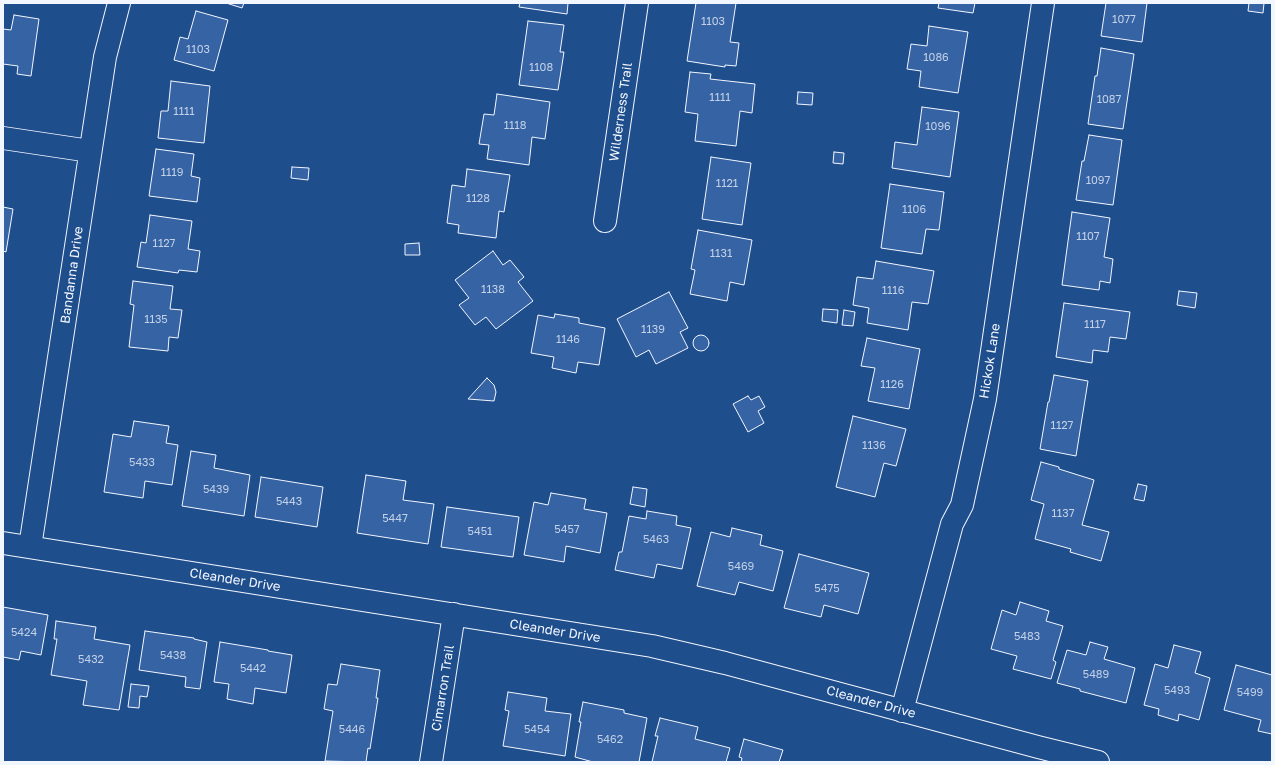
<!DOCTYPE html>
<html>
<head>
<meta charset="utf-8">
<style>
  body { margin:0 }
  #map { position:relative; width:1275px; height:765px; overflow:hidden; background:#1f4e8c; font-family:"Golos Text",sans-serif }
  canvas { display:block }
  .frame { position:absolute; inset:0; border:4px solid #f2f6ff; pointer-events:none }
</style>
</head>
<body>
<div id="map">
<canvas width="1275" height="765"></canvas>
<div class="frame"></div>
</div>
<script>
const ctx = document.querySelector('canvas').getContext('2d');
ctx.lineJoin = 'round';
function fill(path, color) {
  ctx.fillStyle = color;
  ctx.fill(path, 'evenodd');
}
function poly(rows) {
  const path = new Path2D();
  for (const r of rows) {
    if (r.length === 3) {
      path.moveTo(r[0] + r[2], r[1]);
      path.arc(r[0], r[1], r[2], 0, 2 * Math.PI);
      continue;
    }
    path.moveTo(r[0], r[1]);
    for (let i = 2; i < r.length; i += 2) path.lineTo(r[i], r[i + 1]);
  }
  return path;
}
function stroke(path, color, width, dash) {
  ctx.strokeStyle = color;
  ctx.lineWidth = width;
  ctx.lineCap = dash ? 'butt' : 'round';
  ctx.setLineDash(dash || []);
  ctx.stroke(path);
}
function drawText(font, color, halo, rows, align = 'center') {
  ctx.font = font + ' "Golos Text",sans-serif';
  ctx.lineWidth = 3;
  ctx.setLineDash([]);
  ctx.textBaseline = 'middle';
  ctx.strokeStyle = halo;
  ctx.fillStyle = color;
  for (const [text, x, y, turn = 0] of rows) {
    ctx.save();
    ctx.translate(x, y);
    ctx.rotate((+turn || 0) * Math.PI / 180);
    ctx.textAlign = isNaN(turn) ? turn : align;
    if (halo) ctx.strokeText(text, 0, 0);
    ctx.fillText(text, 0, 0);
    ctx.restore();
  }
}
const building = poly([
  [226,3,244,3,242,8,226,3],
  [520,3,568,3,567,14,519,7,520,3],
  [696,3,736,3,730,42,739,43,736,66,725,65,725,67,687,61,696,3],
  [939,3,975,3,973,13,938,8,939,3],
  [1106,3,1147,3,1142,42,1101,36,1106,3],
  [1249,3,1264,3,1263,13,1248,11,1249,3],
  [196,11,228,20,214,71,174,60,180,37,188,39,196,11],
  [14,15,39,19,31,76,17,74,18,66,3,64,3,29,11,30,14,15],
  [528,21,564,25,560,52,564,52,558,90,519,85,528,21],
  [929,26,968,32,958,93,919,87,921,71,907,69,911,44,927,46,929,26],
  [1101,48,1134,54,1123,129,1088,124,1095,76,1097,76,1101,48],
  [690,72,711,74,710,79,755,84,752,113,740,111,736,146,695,141,698,114,685,112,690,72],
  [171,81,210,86,204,143,158,138,161,111,168,111,171,81],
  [798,92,813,93,812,105,797,104,798,92],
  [497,94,550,102,545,139,532,137,529,165,487,159,489,145,479,144,484,114,494,115,497,94],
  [922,107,959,112,950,177,892,168,895,142,917,145,922,107],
  [1089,135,1122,140,1113,205,1076,200,1082,161,1084,161,1089,135],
  [156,149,194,154,191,176,200,178,197,202,149,196,156,149],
  [834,152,844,153,843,164,833,163,834,152],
  [711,157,751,163,742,225,702,219,711,157],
  [292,167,309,168,308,180,291,178,292,167],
  [467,169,510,175,504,212,499,211,496,238,458,233,459,225,447,223,452,185,465,187,467,169],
  [890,184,944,192,939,230,926,229,922,254,881,248,890,184],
  [3,207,13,209,6,252,3,251,3,207],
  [1072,212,1110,218,1104,257,1113,259,1110,283,1100,281,1099,290,1062,285,1072,212],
  [150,215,192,221,188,249,200,251,197,272,179,270,178,273,137,267,141,242,146,243,150,215],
  [698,230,752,240,744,285,730,282,727,301,690,294,695,270,691,269,698,230],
  [419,243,420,255,405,255,405,244,419,243],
  [493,251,503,265,510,260,524,277,518,282,533,301,496,329,486,317,475,325,459,305,469,298,455,280,493,251],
  [876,261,934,271,928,304,912,302,908,330,867,323,869,308,853,305,857,277,873,279,876,261],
  [133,281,173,286,170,309,182,310,178,338,169,337,168,351,129,347,134,305,130,304,133,281],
  [1179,291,1197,293,1195,308,1177,305,1179,291],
  [669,292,688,328,680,332,688,348,656,364,649,350,636,357,617,319,669,292],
  [1064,303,1130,312,1126,339,1110,337,1108,352,1093,350,1092,363,1056,357,1064,303],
  [823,309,838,310,837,323,822,321,823,309],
  [844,310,855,312,853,326,842,325,844,310],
  [555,314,579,318,579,323,605,328,599,365,578,362,576,373,552,368,554,357,531,353,538,315,554,318,555,314],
  [701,343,8],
  [867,338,920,349,909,409,868,401,875,368,861,366,867,338],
  [1054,375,1088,381,1076,456,1040,449,1048,402,1049,402,1054,375],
  [487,378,494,385,496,392,494,401,468,399,487,378],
  [748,396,751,400,759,396,765,407,758,411,764,423,748,432,733,404,748,396],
  [853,416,906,429,896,466,884,463,875,497,836,487,853,416],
  [134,421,169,426,166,443,178,445,172,485,145,481,143,498,104,492,113,434,131,437,134,421],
  [191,451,216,455,214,468,250,475,244,516,182,506,191,451],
  [1041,462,1059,467,1059,469,1094,480,1082,525,1109,532,1101,561,1070,552,1071,549,1035,539,1044,504,1031,500,1041,462],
  [366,475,406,481,403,500,434,504,428,544,357,533,366,475],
  [261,477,323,487,317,527,255,517,261,477],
  [1138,484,1147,486,1144,501,1134,499,1138,484],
  [633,487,647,489,645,507,630,504,633,487],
  [551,493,586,499,584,509,607,513,600,553,566,546,564,562,524,555,534,502,548,505,551,493],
  [447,507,519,517,513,557,441,547,447,507],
  [647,511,677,516,676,525,691,528,682,569,657,564,654,578,615,570,619,552,622,552,629,516,646,519,647,511],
  [732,528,762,535,760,545,783,551,773,591,739,582,735,595,697,586,711,532,730,537,732,528],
  [799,554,869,573,858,614,824,605,821,617,784,608,799,554],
  [1020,602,1049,611,1046,621,1063,626,1053,660,1056,662,1051,679,1013,669,1017,656,991,649,1002,610,1016,615,1020,602],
  [3,607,48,615,41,655,21,651,19,660,3,657,3,607],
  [56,621,96,627,94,639,130,645,119,710,83,705,87,681,51,675,57,639,54,639,56,621],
  [145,631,194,638,194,639,207,642,200,689,185,687,186,677,139,670,145,631],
  [220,642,268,650,268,651,292,655,286,693,255,688,253,704,227,699,229,684,214,682,220,642],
  [1090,642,1108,647,1104,659,1135,668,1126,703,1080,691,1080,689,1057,683,1067,650,1086,655,1090,642],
  [1174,645,1201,652,1195,673,1210,678,1199,720,1179,714,1178,721,1158,715,1159,709,1144,705,1155,664,1168,668,1174,645],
  [341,664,380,670,376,698,378,698,370,749,368,748,366,762,325,761,333,711,324,709,328,684,337,685,341,664],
  [1236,665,1272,675,1272,734,1258,731,1261,720,1224,710,1236,665],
  [131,684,149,686,147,697,140,696,139,708,128,707,131,684],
  [508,692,547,698,545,711,571,714,565,756,503,746,509,711,505,710,508,692],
  [583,702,624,710,624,713,647,718,639,762,593,762,575,757,581,722,579,722,583,702],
  [660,718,698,727,695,739,730,748,726,762,652,762,658,736,655,736,660,718],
  [744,739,783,750,779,762,741,762,742,758,739,757,744,739]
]);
const minor = poly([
  [3,138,90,151],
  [605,221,637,3],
  [3,543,652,646,725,663,1038,747,1098,762],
  [30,547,105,57,119,3],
  [902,711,952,524,962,505,985,399,1043,3],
  [431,762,454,614]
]);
const numberNames = [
  ["1077",1124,20],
  ["1103",713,22],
  ["1103",198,50],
  ["1086",936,58],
  ["1108",541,68],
  ["1111",720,98],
  ["1087",1109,100],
  ["1111",184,112],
  ["1118",515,126],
  ["1096",938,127],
  ["1119",172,173],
  ["1097",1098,181],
  ["1121",727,184],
  ["1128",478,199],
  ["1106",914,210],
  ["1107",1088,237],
  ["1127",164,244],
  ["1131",721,254],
  ["1138",493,290],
  ["1116",893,291],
  ["1135",156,320],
  ["1117",1095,325],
  ["1139",653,330],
  ["1146",568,340],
  ["1126",892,385],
  ["1127",1062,426],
  ["1136",874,446],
  ["5433",142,463],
  ["5439",216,490],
  ["5443",289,502],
  ["1137",1063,514],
  ["5447",395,519],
  ["5457",567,530],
  ["5451",480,532],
  ["5463",656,540],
  ["5469",741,567],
  ["5475",827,589],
  ["5424",24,633],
  ["5483",1027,637],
  ["5438",173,656],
  ["5432",91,660],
  ["5442",253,669],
  ["5489",1096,675],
  ["5493",1177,691],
  ["5499",1250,693],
  ["5446",352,730],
  ["5454",537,730],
  ["5462",610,740]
];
const streetNames = [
  ["Wilderness Trail",621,112,-82],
  ["Bandanna Drive",72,275,-82],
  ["Hickok Lane",990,361,-81],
  ["Cleander Drive",235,580,9],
  ["Cleander Drive",555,631,9],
  ["Cimarron Trail",443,688,-81],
  ["Cleander Drive",871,702,15]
];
fill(building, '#3563a3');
stroke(building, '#f2f6ff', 1);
stroke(minor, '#f2f6ff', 24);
stroke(minor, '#1f4e8c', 22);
drawText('11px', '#c3d1e8', null, numberNames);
drawText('13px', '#f2f6ff', '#1f4e8c', streetNames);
</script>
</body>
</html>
